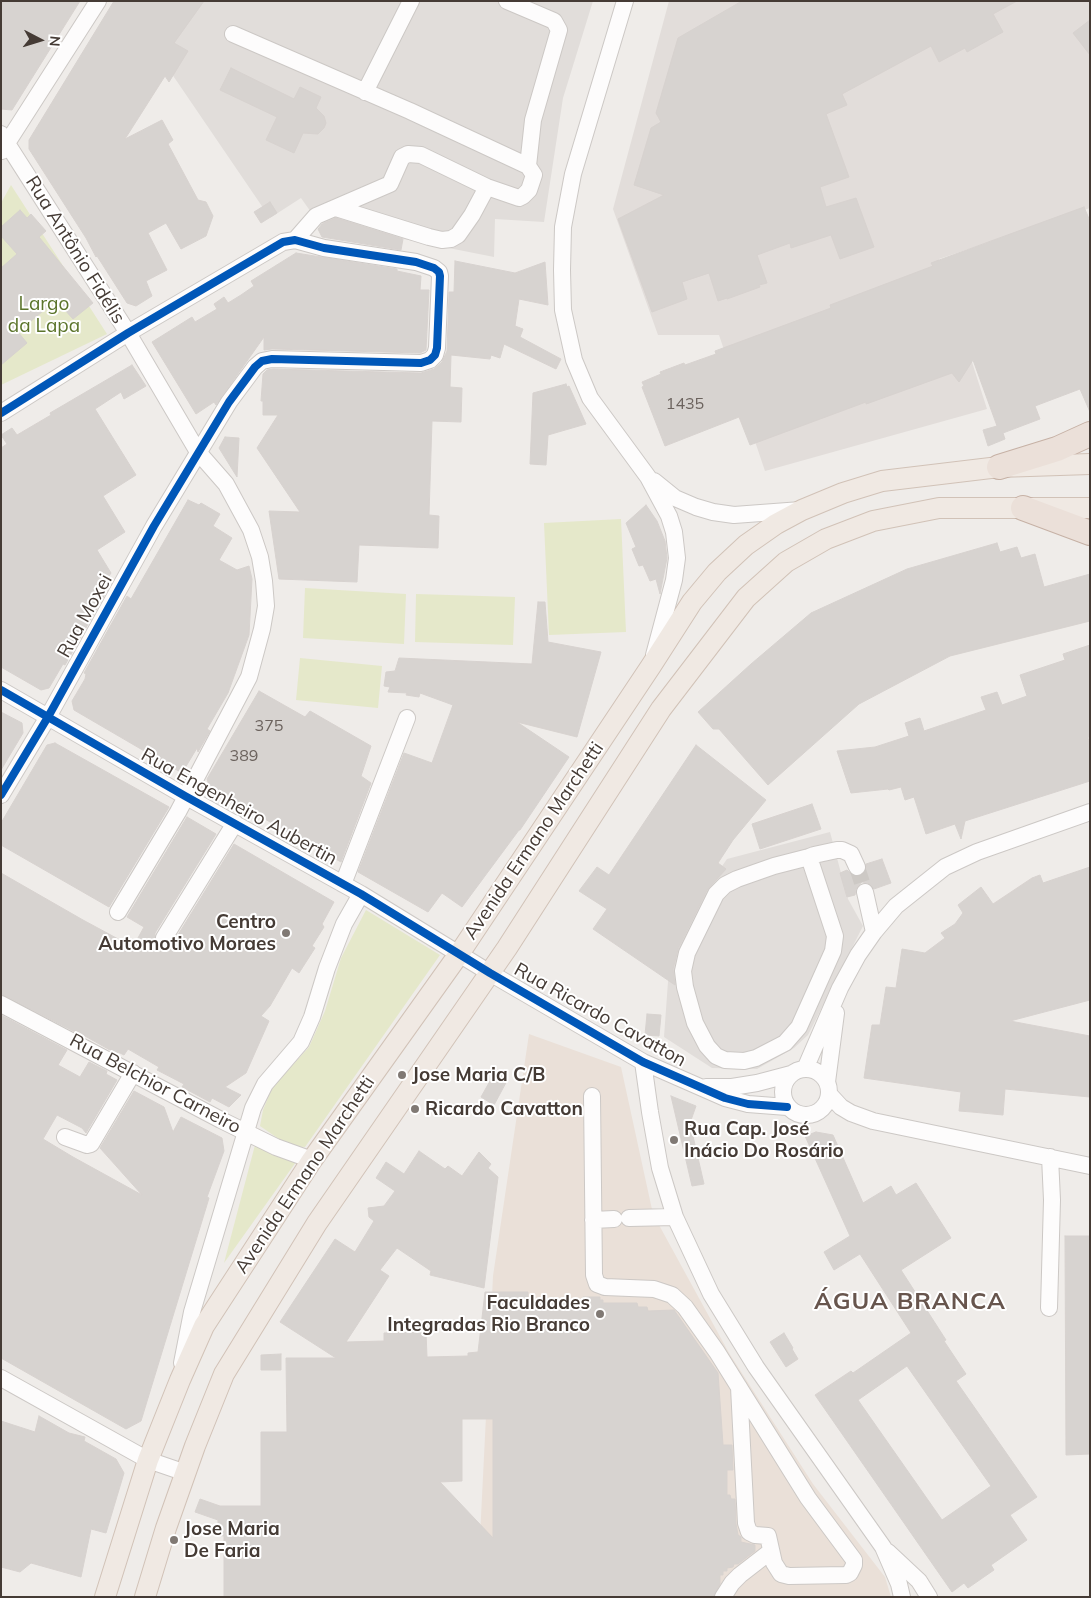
<!DOCTYPE html>
<html>
<head>
<meta charset="utf-8">
<style>
  body { margin:0 }
  #map { position:relative; width:1091px; height:1598px; overflow:hidden; background:#efece9; font-family:Mulish,sans-serif }
  canvas { display:block }
  .frame { position:absolute; inset:0; border:2px solid #453b35; pointer-events:none }
  .north { position:absolute; left:15px; top:15px; width:50px; height:50px; -webkit-text-stroke:4px #fff; paint-order:stroke; rotate:95deg; font-size:14px; font-weight:700; line-height:20px; text-align:center; color:#453b35 }
  .north::after { content:''; display:block; margin:auto; width:18px; height:22px; background:#453b35; clip-path:polygon(50% 0,100% 100%,50% 72%,0 100%) }
</style>
</head>
<body>
<div id="map">
<canvas width="1091" height="1598"></canvas>
<div class="frame"></div>
<div class="north">N</div>
</div>
<script>
const ctx = document.querySelector('canvas').getContext('2d');
ctx.lineJoin = 'round';
function fill(path, color) {
  ctx.fillStyle = color;
  ctx.fill(path, 'evenodd');
}
function poly(rows) {
  const path = new Path2D();
  for (const r of rows) {
    if (r.length === 3) {
      path.moveTo(r[0] + r[2], r[1]);
      path.arc(r[0], r[1], r[2], 0, 2 * Math.PI);
      continue;
    }
    path.moveTo(r[0], r[1]);
    for (let i = 2; i < r.length; i += 2) path.lineTo(r[i], r[i + 1]);
  }
  return path;
}
function stroke(path, color, width, dash) {
  ctx.strokeStyle = color;
  ctx.lineWidth = width;
  ctx.lineCap = dash ? 'butt' : 'round';
  ctx.setLineDash(dash || []);
  ctx.stroke(path);
}
function drawText(font, color, halo, rows, align = 'center') {
  ctx.font = font + ' Mulish,sans-serif';
  ctx.lineWidth = 4;
  ctx.setLineDash([]);
  ctx.textBaseline = 'middle';
  ctx.strokeStyle = halo;
  ctx.fillStyle = color;
  for (const [text, x, y, turn = 0] of rows) {
    ctx.save();
    ctx.translate(x, y);
    ctx.rotate((+turn || 0) * Math.PI / 180);
    ctx.textAlign = isNaN(turn) ? turn : align;
    if (halo) ctx.strokeText(text, 0, 0);
    ctx.fillText(text, 0, 0);
    ctx.restore();
  }
}
const industrial = poly([
  [669,1,1090,1,1090,208,939,259,987,409,765,471,719,335,658,335,613,209]
]);
const education = poly([
  [529,1034,621,1067,653,1214,729,1353,813,1484,885,1577,891,1597,477,1597,493,1276]
]);
const green = poly([
  [11,185,107,334,1,385,1,203],
  [621,519,626,632,549,635,544,523],
  [305,588,406,594,404,644,303,638],
  [416,594,515,597,513,645,415,642],
  [300,658,382,666,378,708,296,700],
  [366,910,440,955,305,1147,289,1146,260,1126,263,1110,272,1088,309,1047,325,1011,341,958],
  [255,1145,296,1162,224,1263]
]);
const parking = poly([
  [199,1,593,1,563,98,544,222,495,219,494,257,318,222,301,198,270,218,161,58],
  [830,832,848,899,863,926,808,1035,794,1048,757,1069,712,1068,664,1037,669,968,704,892,727,859]
]);
const building = poly([
  [1,1,80,1,12,110,1,109,1,1],
  [114,1,204,1,174,43,188,51,169,82,165,76,125,139,162,120,173,140,168,144,198,200,206,202,213,216,206,236,181,249,166,223,148,233,167,270,146,281,152,296,136,306,127,303,97,256,96,257,86,238,29,149,29,140,114,1],
  [742,1,1017,1,993,14,1003,32,967,52,965,48,939,62,931,46,842,94,847,105,826,114,849,177,820,187,826,207,856,198,874,247,840,259,831,235,791,248,790,243,757,255,767,283,759,285,760,287,727,299,727,298,718,301,709,273,682,282,687,299,652,312,618,219,664,195,634,185,651,128,661,122,656,113,678,38,742,1],
  [1090,20,1090,55,1073,33,1090,20],
  [231,68,294,99,300,87,321,97,316,108,324,116,326,123,324,128,318,134,303,133,294,153,266,140,277,117,220,90,231,68],
  [270,202,277,213,261,223,254,212,270,202],
  [1084,207,1090,221,1090,412,1080,389,1035,406,1040,419,1003,433,1005,439,988,446,983,430,997,426,973,360,959,382,952,373,869,403,866,404,866,402,750,445,739,417,665,446,642,387,644,386,642,382,661,374,660,372,684,363,685,365,716,354,715,351,831,308,830,305,933,266,931,263,1084,207],
  [20,210,27,218,31,214,46,231,39,237,93,303,73,319,56,300,18,332,27,343,1,365,1,268,17,254,1,236,1,227,20,210],
  [336,218,403,239,401,250,322,237,318,229,322,224,336,218],
  [296,253,397,269,397,271,421,276,420,290,429,290,426,350,420,353,272,349,264,350,264,337,216,405,214,402,196,414,152,342,192,317,195,322,217,309,214,304,224,297,228,303,241,295,254,286,251,281,296,253],
  [455,261,515,273,545,262,548,305,519,299,515,326,523,329,520,337,561,359,556,369,504,344,500,358,491,355,490,359,451,355,450,387,462,388,461,422,432,421,429,515,439,516,438,548,359,545,357,582,279,579,269,511,300,512,257,448,278,415,263,415,263,401,261,401,263,374,267,370,273,369,421,373,434,369,442,362,447,351,449,292,454,292,455,261],
  [132,365,146,386,124,399,121,392,95,409,136,475,103,496,125,532,97,550,111,573,105,582,110,585,65,665,63,664,49,688,41,690,1,667,1,448,7,444,1,435,12,428,17,435,51,415,50,413,132,365],
  [566,384,567,387,569,386,586,424,548,435,546,465,530,464,533,393,566,384],
  [225,437,239,438,237,477,219,448,225,437],
  [188,500,199,505,201,503,220,514,213,526,232,538,219,560,237,570,249,566,252,579,249,635,228,693,207,729,210,731,198,752,197,748,182,773,74,710,72,701,85,679,86,674,84,673,127,596,131,599,188,500],
  [646,505,657,521,665,541,667,558,660,594,656,579,650,581,643,565,639,566,632,549,636,547,626,523,646,505],
  [997,543,1000,552,1017,547,1021,558,1035,554,1044,587,1090,574,1090,621,950,656,859,704,768,785,719,729,713,729,698,712,751,664,811,613,907,569,997,543],
  [538,602,545,602,548,642,601,652,577,737,517,722,569,757,520,830,519,830,462,907,442,893,428,912,358,872,404,753,432,763,453,705,420,693,419,697,406,695,407,693,388,692,390,687,384,686,386,672,395,671,399,658,532,664,538,602],
  [1090,645,1090,733,1088,738,1090,744,1090,781,965,821,961,839,955,824,926,834,914,797,905,800,901,787,889,790,888,789,851,793,837,751,875,747,909,736,905,723,920,718,924,731,986,710,981,697,997,692,1002,705,1027,696,1020,675,1065,660,1063,654,1090,645],
  [259,691,305,717,310,711,371,746,361,776,371,783,341,862,210,788,207,779,259,691],
  [1,712,22,723,23,733,1,770,1,712],
  [55,743,169,807,109,907,1,845,1,823,47,745,55,743],
  [696,745,766,800,733,840,718,863,726,869,707,890,678,949,673,969,675,985,593,929,607,909,579,891,597,867,609,875,696,745],
  [812,804,821,829,760,849,752,824,812,804],
  [187,817,216,834,155,933,155,942,159,947,168,947,173,943,234,844,334,902,322,924,324,927,312,946,315,948,299,973,292,968,270,1006,261,1016,269,1021,246,1073,225,1087,241,1095,229,1107,212,1098,210,1102,182,1087,184,1084,157,1070,159,1067,128,1049,124,1055,118,1052,117,1054,78,1032,77,1033,1,994,1,873,83,920,133,947,144,927,127,917,187,817],
  [882,859,891,883,874,889,868,883,862,882,856,889,855,895,847,897,840,873,847,870,852,875,861,876,865,872,866,864,882,859],
  [1090,867,1090,1000,1010,1021,1090,1036,1090,1097,1005,1089,1003,1115,972,1112,959,1111,961,1092,864,1078,872,1025,880,1025,886,987,896,988,902,949,925,953,945,938,941,933,955,924,963,913,958,905,981,887,993,904,1032,878,1040,875,1043,883,1090,867],
  [647,1014,661,1015,659,1036,645,1035,647,1014],
  [1,1015,67,1050,58,1065,80,1077,89,1062,107,1071,106,1074,117,1080,86,1133,82,1128,57,1115,43,1139,73,1157,142,1195,100,1148,134,1091,164,1107,173,1132,181,1117,222,1138,224,1151,207,1197,209,1198,141,1421,126,1429,1,1358,1,1015],
  [495,1072,508,1079,494,1105,481,1097,495,1072],
  [671,1096,696,1106,690,1123,704,1184,692,1186,671,1096],
  [816,1132,833,1135,863,1203,891,1186,896,1195,916,1183,951,1238,901,1270,946,1340,944,1341,966,1374,956,1381,1037,1497,1010,1515,1027,1540,991,1565,994,1570,968,1588,964,1583,952,1592,815,1395,851,1371,853,1373,911,1333,860,1254,834,1270,824,1252,850,1236,805,1136,816,1132],
  [907,1366,991,1486,942,1520,858,1400,907,1366],
  [419,1151,445,1169,448,1166,462,1176,479,1152,491,1164,488,1168,498,1177,484,1288,430,1275,431,1271,397,1248,380,1270,389,1276,346,1342,384,1341,384,1333,426,1332,427,1357,468,1356,468,1353,478,1352,485,1292,528,1292,528,1304,583,1303,583,1297,600,1297,600,1300,603,1300,603,1303,637,1303,638,1307,647,1307,648,1311,674,1310,718,1373,723,1445,732,1445,733,1470,727,1470,727,1495,730,1495,731,1499,735,1499,736,1524,738,1535,741,1537,741,1542,755,1545,755,1551,738,1564,734,1564,733,1567,727,1568,727,1571,723,1571,723,1575,720,1575,720,1584,713,1597,224,1597,224,1536,218,1535,218,1520,195,1512,200,1499,220,1506,261,1506,261,1432,287,1432,286,1358,336,1358,280,1322,335,1239,355,1252,374,1221,369,1217,368,1208,384,1206,395,1191,376,1178,386,1162,404,1174,419,1151],
  [462,1419,493,1419,493,1538,440,1482,462,1481,462,1419],
  [1065,1236,1090,1236,1090,1454,1066,1455,1065,1236],
  [784,1333,793,1348,792,1349,798,1359,786,1367,770,1342,784,1333],
  [281,1354,281,1370,261,1370,261,1355,281,1354],
  [39,1416,69,1433,85,1437,84,1441,116,1459,124,1473,106,1533,91,1529,81,1577,31,1563,20,1572,1,1567,1,1421,35,1432,39,1416]
]);
const minorTunnel = poly([
  [857,867,865,892]
]);
const minor = poly([
  [507,1,554,21,559,30,533,120,528,166],
  [625,1,573,174,563,227,562,270,563,310,574,360,590,398,648,477,669,516,674,532,677,558,674,580,654,655],
  [233,34,410,111,528,166,534,175,529,190,523,196,519,198,487,187,421,155,408,154,402,157,390,184,316,216,295,240],
  [365,92,411,1],
  [1,134,128,333,198,452,226,484,251,530,260,557,264,581,266,606,262,629,249,677,178,812,118,912],
  [2,151,98,1],
  [336,208,429,237,442,240,451,239,458,235,472,215,487,187],
  [1,413,128,333,283,242,295,240,324,248,416,262,434,268,439,272,440,276,437,348,435,355,430,360,421,363,272,359,262,361,255,367,229,402,154,526,48,717,1,795],
  [654,481,675,498,696,507,713,512,734,515,801,510],
  [1,690,185,796,361,894,490,973,643,1062,725,1098,748,1104,787,1107],
  [809,857,835,936,833,951,799,1027,785,1043,756,1058,744,1061,725,1060,716,1056,707,1046,695,1023,685,987,683,971,687,953,716,894,725,885,737,879,774,866,809,857,814,855,837,850,842,850,851,854,857,867],
  [343,884,407,718],
  [865,892,874,932],
  [164,938,235,823],
  [1,1004,221,1120,276,1147,312,1160],
  [643,1062,650,1112,660,1168,675,1217,711,1294,756,1367,883,1547,899,1584,902,1597],
  [805,1069,840,988,858,955,874,932,896,906,945,867,977,852,1090,812],
  [806,1092,23],
  [827,1082,836,1013],
  [706,1087,732,1087,757,1083,791,1074],
  [829,1094,841,1107,851,1113,873,1121,1090,1166],
  [592,1096,594,1275,597,1284,605,1287,654,1289,672,1295,685,1307,717,1352,808,1498,854,1560,854,1565,850,1573,846,1575,789,1576,781,1574,774,1563,768,1536,755,1535,749,1532,746,1523,739,1387],
  [65,1137,87,1145,91,1144,133,1073],
  [629,1218,675,1217],
  [593,1220,614,1219],
  [1049,1308,1052,1200,1050,1157],
  [182,1363,192,1312,253,1108,265,1084,301,1042,312,1017,327,968,344,924,361,894],
  [1,1378,148,1460,186,1473],
  [888,1552,919,1581,929,1597],
  [723,1597,732,1583,740,1575,771,1551]
]);
const major = poly([
  [105,1597,148,1460,180,1380,204,1326,312,1160,459,954,651,666,692,602,717,572,746,545,776,524,802,510,843,493,882,481,999,467,1090,464],
  [145,1597,166,1528,195,1446,224,1374,317,1223,507,948,661,709,746,598,786,562,826,539,873,521,939,508,1090,508]
]);
const highway = poly([
  [999,467,1057,449,1090,434],
  [1023,508,1090,533]
]);
const cycleway = poly([
  [1,413,128,333,283,242,295,240,324,248,416,262,434,268,439,272,440,276,437,348,435,355,430,360,421,363,272,359,262,361,255,367,229,402,154,526,48,717,1,795],
  [1,690,185,796,361,894,490,973,643,1062,725,1098,748,1104,787,1107]
]);
const markers = [
  [286,933,5,"#807974"],
  [402,1075,5,"#807974"],
  [415,1109,5,"#807974"],
  [674,1140,5,"#807974"],
  [600,1314,5,"#807974"],
  [174,1540,5,"#807974"]
];
const numberNames = [
  ["1435",685,404],
  ["375",269,726],
  ["389",244,756]
];
const streetNames = [
  ["Rua Antônio Fidélis",75,250,58],
  ["Rua Moxei",85,616,-61],
  ["Rua Engenheiro Aubertin",239,807,29],
  ["Avenida Ermano Marchetti",534,841,-56],
  ["Rua Ricardo Cavatton",600,1015,29],
  ["Rua Belchior Carneiro",155,1084,28],
  ["Avenida Ermano Marchetti",305,1175,-56]
];
const parkNames = [
  ["Largo",44,304],
  ["da Lapa",44,326]
];
const poiNames = [
  ["Centro",276,922,"right"],
  ["Automotivo Moraes",276,944,"right"],
  ["Jose Maria C/B",412,1075],
  ["Ricardo Cavatton",425,1109],
  ["Rua Cap. José",684,1129],
  ["Inácio Do Rosário",684,1151],
  ["Faculdades",590,1303,"right"],
  ["Integradas Rio Branco",590,1325,"right"],
  ["Jose Maria",184,1529],
  ["De Faria",184,1551]
];
const districtNames = [
  ["ÁGUA BRANCA",910,1302]
];
fill(industrial, '#e2ddda');
fill(education, '#eae0d8');
fill(green, '#e5e8ca');
fill(parking, '#e1ddda');
fill(building, '#d7d3d0');
stroke(building, '#d7d2cf', 1);
stroke(minorTunnel, '#cdc9c5', 16, [16, 8]);
stroke(minor, '#ccc8c5', 18);
stroke(major, '#d1c2b7', 22);
stroke(highway, '#c6b1a5', 26);
stroke(minor, '#fdfcfc', 16);
stroke(major, '#f0e9e3', 20);
stroke(highway, '#ebe0d9', 24);
stroke(cycleway, '#0057b8', 8);
for (const [x, y, r, color] of markers) {
  const dot = new Path2D();
  dot.arc(x, y, r, 0, 2 * Math.PI);
  ctx.fillStyle = color;
  ctx.fill(dot);
  stroke(dot, '#fff', 2);
}
drawText('16px', '#6b625d', null, numberNames);
drawText('19px', '#453b35', '#fff', streetNames);
drawText('19px', '#5b742b', '#fff', parkNames);
drawText('bold 19px', '#453b35', '#fff', poiNames, 'left');
ctx.letterSpacing = '1px';
drawText('bold 24px', '#67554d', '#fff', districtNames);
ctx.letterSpacing = '0px';
</script>
</body>
</html>
